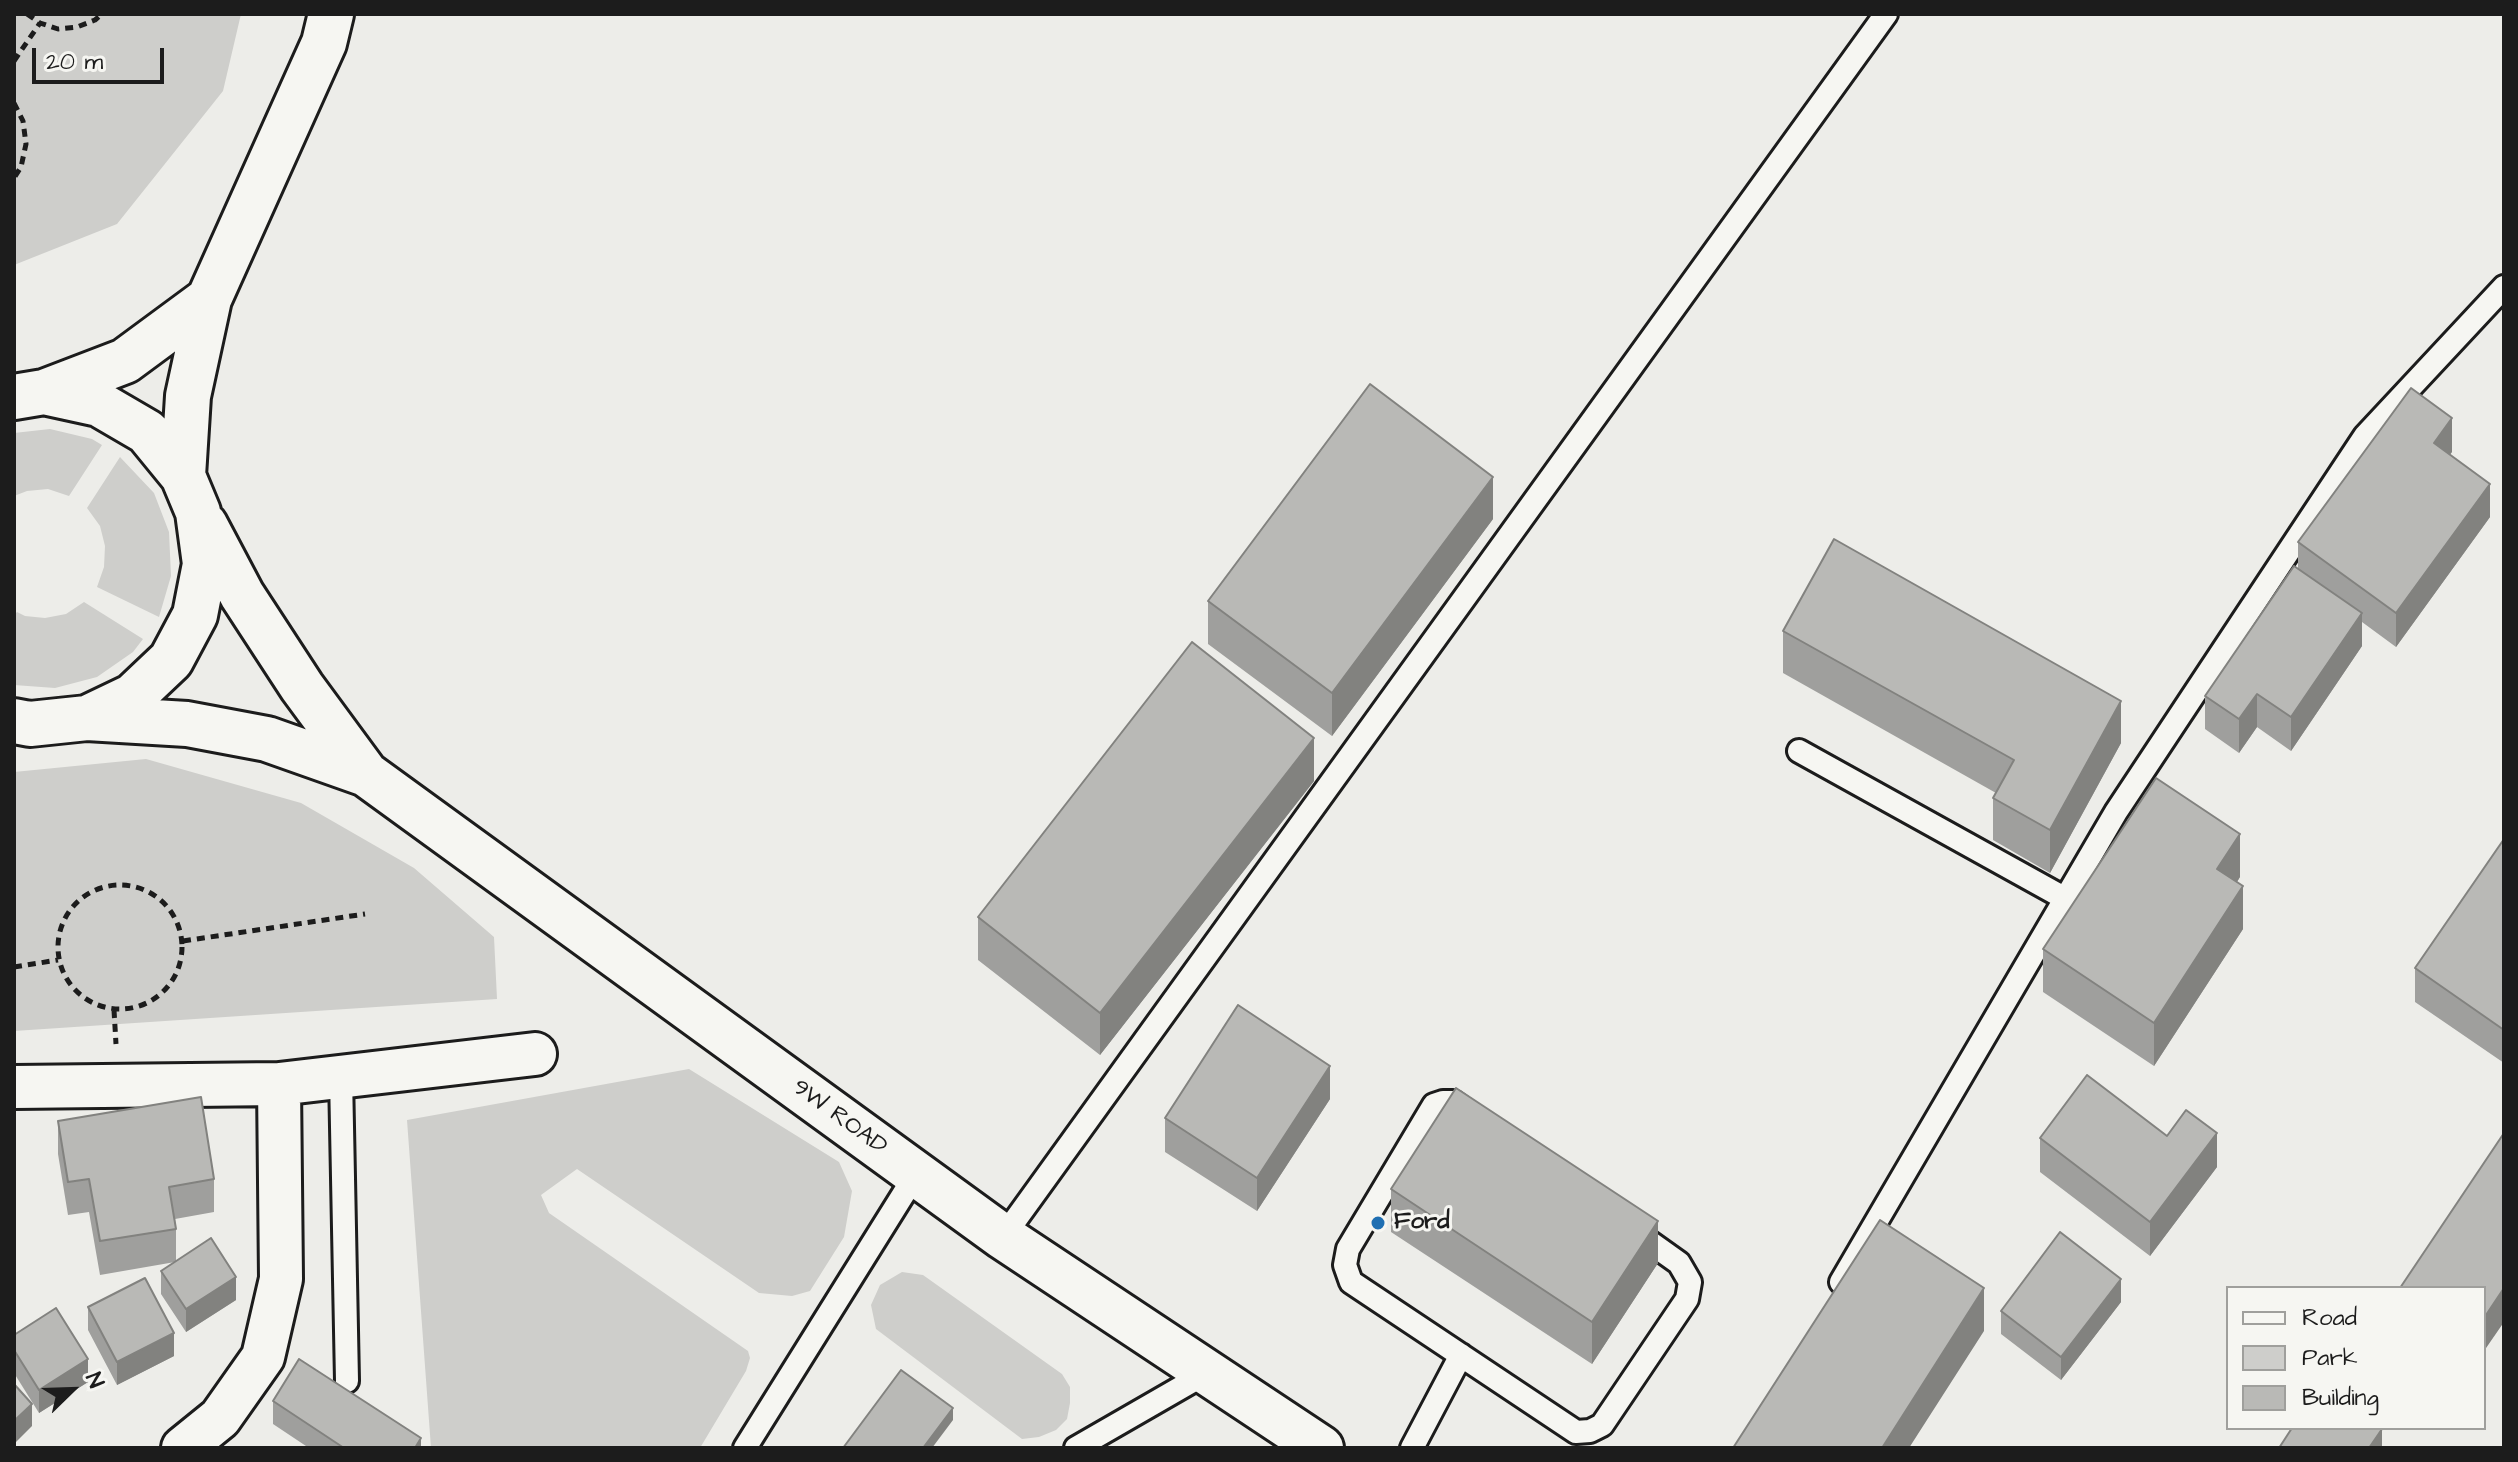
<!DOCTYPE html>
<html>
<head>
<meta charset="utf-8">
<style>
  body { margin:0 }
  #map { position:relative; width:2518px; height:1462px; overflow:hidden; background:#edede9; font-family:"Architects Daughter",sans-serif }
  canvas { display:block }
  .frame { position:absolute; inset:0; border:16px solid #1c1c1c; pointer-events:none }
  .legend { position:absolute; left:2226px; top:1286px; width:260px; height:144px; box-sizing:border-box; background:#f6f6f2; border:2px solid #9f9f9c; margin:0; padding:10px 14px; list-style:none; font-size:24px; color:#1c1c1c }
  .legend li { display:flex; align-items:center; gap:16px; height:40px }
  .legend b { width:40px; border:2px solid #9f9f9c }
  .north { position:absolute; left:32px; top:1350px; width:80px; height:80px; -webkit-text-stroke:6px #f6f6f2; paint-order:stroke; rotate:67deg; font-size:22px; font-weight:700; line-height:32px; text-align:center; color:#1c1c1c }
  .north::after { content:''; display:block; margin:auto; width:28px; height:36px; background:#1c1c1c; clip-path:polygon(50% 0,100% 100%,50% 72%,0 100%) }
  .scale { position:absolute; left:32px; top:48px; width:132px; height:36px; box-sizing:border-box; border:4px solid #1c1c1c; border-top:0; padding-left:10px; font-size:24px; line-height:28px; white-space:nowrap; color:#1c1c1c; -webkit-text-stroke:6px #f6f6f2; paint-order:stroke }
</style>
</head>
<body>
<div id="map">
<canvas width="2518" height="1462"></canvas>
<div class="frame"></div>
<ul class="legend">
<li><b style="height:10px;background:#f6f6f2"></b>Road</li>
<li><b style="height:22px;background:#cececb"></b>Park</li>
<li><b style="height:22px;background:#b9b9b6"></b>Building</li>
</ul>
<div class="north">N</div>
<div class="scale">20 m</div>
</div>
<script>
const ctx = document.querySelector('canvas').getContext('2d');
ctx.lineJoin = 'round';
function fill(path, color) {
  ctx.fillStyle = color;
  ctx.fill(path, 'evenodd');
}
function poly(rows) {
  const path = new Path2D();
  for (const r of rows) {
    if (r.length === 3) {
      path.moveTo(r[0] + r[2], r[1]);
      path.arc(r[0], r[1], r[2], 0, 2 * Math.PI);
      continue;
    }
    path.moveTo(r[0], r[1]);
    for (let i = 2; i < r.length; i += 2) path.lineTo(r[i], r[i + 1]);
  }
  return path;
}
function stroke(path, color, width, dash) {
  ctx.strokeStyle = color;
  ctx.lineWidth = width;
  ctx.lineCap = dash ? 'butt' : 'round';
  ctx.setLineDash(dash || []);
  ctx.stroke(path);
}
function drawText(font, color, halo, rows, align = 'center') {
  ctx.font = font + ' "Architects Daughter",sans-serif';
  ctx.lineWidth = 6;
  ctx.setLineDash([]);
  ctx.textBaseline = 'middle';
  ctx.strokeStyle = halo;
  ctx.fillStyle = color;
  for (const [text, x, y, turn = 0] of rows) {
    ctx.save();
    ctx.translate(x, y);
    ctx.rotate((+turn || 0) * Math.PI / 180);
    ctx.textAlign = isNaN(turn) ? turn : align;
    if (halo) ctx.strokeText(text, 0, 0);
    ctx.fillText(text, 0, 0);
    ctx.restore();
  }
}
const green = poly([
  [14,14,241,14,223,91,117,224,14,265],
  [50,429,92,439,102,445,69,496,48,489,27,491,14,496,14,433],
  [120,457,154,493,169,532,171,576,159,617,97,587,104,567,105,546,100,526,87,508],
  [84,602,143,639,133,652,97,677,55,688,14,685,14,615,17,612,25,616,45,618,66,614],
  [146,759,301,803,414,868,494,937,497,999,14,1031,14,772],
  [689,1069,839,1162,852,1191,844,1237,810,1291,792,1296,759,1293,577,1169,541,1195,549,1213,748,1351,750,1358,746,1371,700,1448,431,1448,407,1120],
  [902,1272,923,1275,1062,1374,1070,1387,1070,1403,1067,1419,1056,1430,1039,1437,1022,1439,876,1329,871,1305,880,1285]
]);
const path = poly([
  [27,14,40,23,58,29,77,27,95,20,102,14],
  [14,61,40,23],
  [14,103,23,121,26,144,21,167,14,178],
  [120,947,62],
  [183,941,365,914],
  [14,967,58,960],
  [114,1010,116,1044]
]);
const lane = poly([
  [1799,751,2066,899],
  [341,1076,347,1381],
  [1443,1102,1453,1102,1679,1263,1690,1282,1687,1299,1602,1425,1590,1431,1576,1432,1351,1282,1345,1265,1348,1249,1434,1105,1443,1102],
  [1003,1237,1886,14],
  [1841,1282,2116,812,2365,436,2504,287],
  [745,1448,916,1174],
  [1076,1448,1208,1372],
  [1412,1448,1461,1355]
]);
const street = poly([
  [14,1087,279,1084,535,1054],
  [183,1448,220,1418,263,1357,281,1279,279,1084]
]);
const highway = poly([
  [44,392,125,361,209,299],
  [14,397,44,392,99,404,147,432,183,476,198,512,205,564,195,615,171,660,133,696,87,718,30,724,14,721],
  [183,476,188,396,209,299,324,43,331,14],
  [205,525,242,595,302,687,366,774],
  [87,718,187,724,267,739,366,774,1003,1237,1321,1448]
]);
const wall = poly([
  [2452,452,2450,454,2490,517,2396,647,2362,622,2362,646,2291,751,2257,727,2239,753,2205,729,2205,696,2298,569,2298,542],
  [1493,519,1332,736,1208,644,1208,601],
  [1783,631,2121,743,2050,873,1993,840,1993,798,1996,793,1783,673],
  [1314,781,1100,1055,978,960,978,917],
  [2504,839,2504,1063,2415,1002,2415,968],
  [2240,877,2237,882,2243,929,2154,1066,2043,992,2043,949],
  [1330,1099,1257,1211,1165,1152,1165,1118],
  [58,1121,214,1179,214,1212,175,1219,176,1229,176,1261,236,1300,186,1332,161,1294,161,1271,175,1262,100,1275,89,1212,68,1215,58,1154],
  [2167,1136,2217,1167,2150,1256,2040,1172,2040,1138],
  [1391,1189,1658,1263,1592,1364,1391,1232],
  [2121,1302,2061,1380,2001,1334,2001,1311],
  [88,1307,174,1356,117,1385,88,1330],
  [14,1335,88,1382,39,1413,14,1373],
  [273,1401,421,1448,309,1448,273,1424]
]);
const shadedWall = poly([
  [2452,418,2452,452,2434,476,2434,443],
  [1493,477,1493,519,1332,736,1332,693],
  [2490,484,2490,517,2396,647,2396,613],
  [2362,613,2362,646,2291,751,2291,717],
  [2257,694,2257,727,2239,753,2239,719],
  [2121,701,2121,743,2050,873,2050,830],
  [1314,738,1314,781,1100,1055,1100,1013],
  [2240,834,2240,877,2217,912,2217,869],
  [2243,886,2243,929,2154,1066,2154,1023],
  [1330,1066,1330,1099,1257,1211,1257,1178],
  [2217,1133,2217,1167,2150,1256,2150,1222],
  [1658,1221,1658,1263,1592,1364,1592,1322],
  [236,1277,236,1300,186,1332,186,1309],
  [2121,1279,2121,1302,2061,1380,2061,1357],
  [1984,1288,1984,1331,1909,1448,1882,1448],
  [2504,1288,2504,1322,2484,1351,2484,1318],
  [174,1333,174,1356,117,1385,117,1362],
  [88,1359,88,1382,39,1413,39,1390],
  [32,1404,32,1426,14,1444,14,1421],
  [953,1408,953,1420,932,1448,923,1448],
  [2382,1429,2382,1448,2369,1448],
  [421,1438,421,1448,415,1448]
]);
const building = poly([
  [1370,384,1493,477,1332,693,1208,601,1370,384],
  [2411,388,2452,418,2434,443,2490,484,2396,613,2298,542,2411,388],
  [1834,539,2121,701,2050,830,1993,798,2014,760,1783,631,1834,539],
  [2294,566,2362,613,2291,717,2257,694,2239,719,2205,696,2294,566],
  [1192,642,1314,738,1100,1013,978,917,1192,642],
  [2156,778,2240,834,2217,869,2243,886,2154,1023,2043,949,2156,778],
  [2504,839,2504,1030,2415,968,2504,839],
  [1238,1005,1330,1066,1257,1178,1165,1118,1238,1005],
  [2087,1075,2167,1136,2186,1110,2217,1133,2150,1222,2040,1138,2087,1075],
  [1456,1088,1658,1221,1592,1322,1391,1189,1456,1088],
  [201,1097,214,1179,169,1187,176,1229,100,1241,89,1179,68,1182,58,1121,201,1097],
  [2504,1133,2504,1288,2484,1318,2484,1288,2400,1288,2504,1133],
  [1880,1220,1984,1288,1882,1448,1733,1448,1880,1220],
  [2060,1232,2121,1279,2061,1357,2001,1311,2060,1232],
  [211,1238,236,1277,186,1309,161,1271,211,1238],
  [145,1278,174,1333,117,1362,88,1307,145,1278],
  [56,1308,88,1359,39,1390,14,1350,14,1335,56,1308],
  [299,1359,421,1438,415,1448,344,1448,273,1401,299,1359],
  [901,1370,953,1408,923,1448,843,1448,901,1370],
  [14,1384,32,1404,14,1421,14,1384],
  [2292,1428,2380,1428,2382,1429,2369,1448,2279,1448,2292,1428]
]);
const markers = [
  [1378,1223,8,"#1f6fb2"]
];
const streetNames = [
  ["9W ROAD",839,1118,36]
];
const poiNames = [
  ["Ford",1394,1223]
];
fill(green, '#cececb');
stroke(lane, '#1c1c1c', 28);
stroke(street, '#1c1c1c', 48);
stroke(highway, '#1c1c1c', 50);
stroke(path, '#1c1c1c', 5, [8, 6]);
stroke(lane, '#f6f6f2', 22);
stroke(street, '#f6f6f2', 42);
stroke(highway, '#f6f6f2', 44);
fill(wall, '#9f9f9d');
fill(shadedWall, '#82827f');
fill(building, '#b9b9b6');
stroke(building, '#82827f', 2);
for (const [x, y, r, color] of markers) {
  const dot = new Path2D();
  dot.arc(x, y, r, 0, 2 * Math.PI);
  ctx.fillStyle = color;
  ctx.fill(dot);
  stroke(dot, '#f6f6f2', 3);
}
drawText('24px', '#1c1c1c', '#f6f6f2', streetNames);
drawText('bold 24px', '#1c1c1c', '#f6f6f2', poiNames, 'left');
</script>
</body>
</html>
